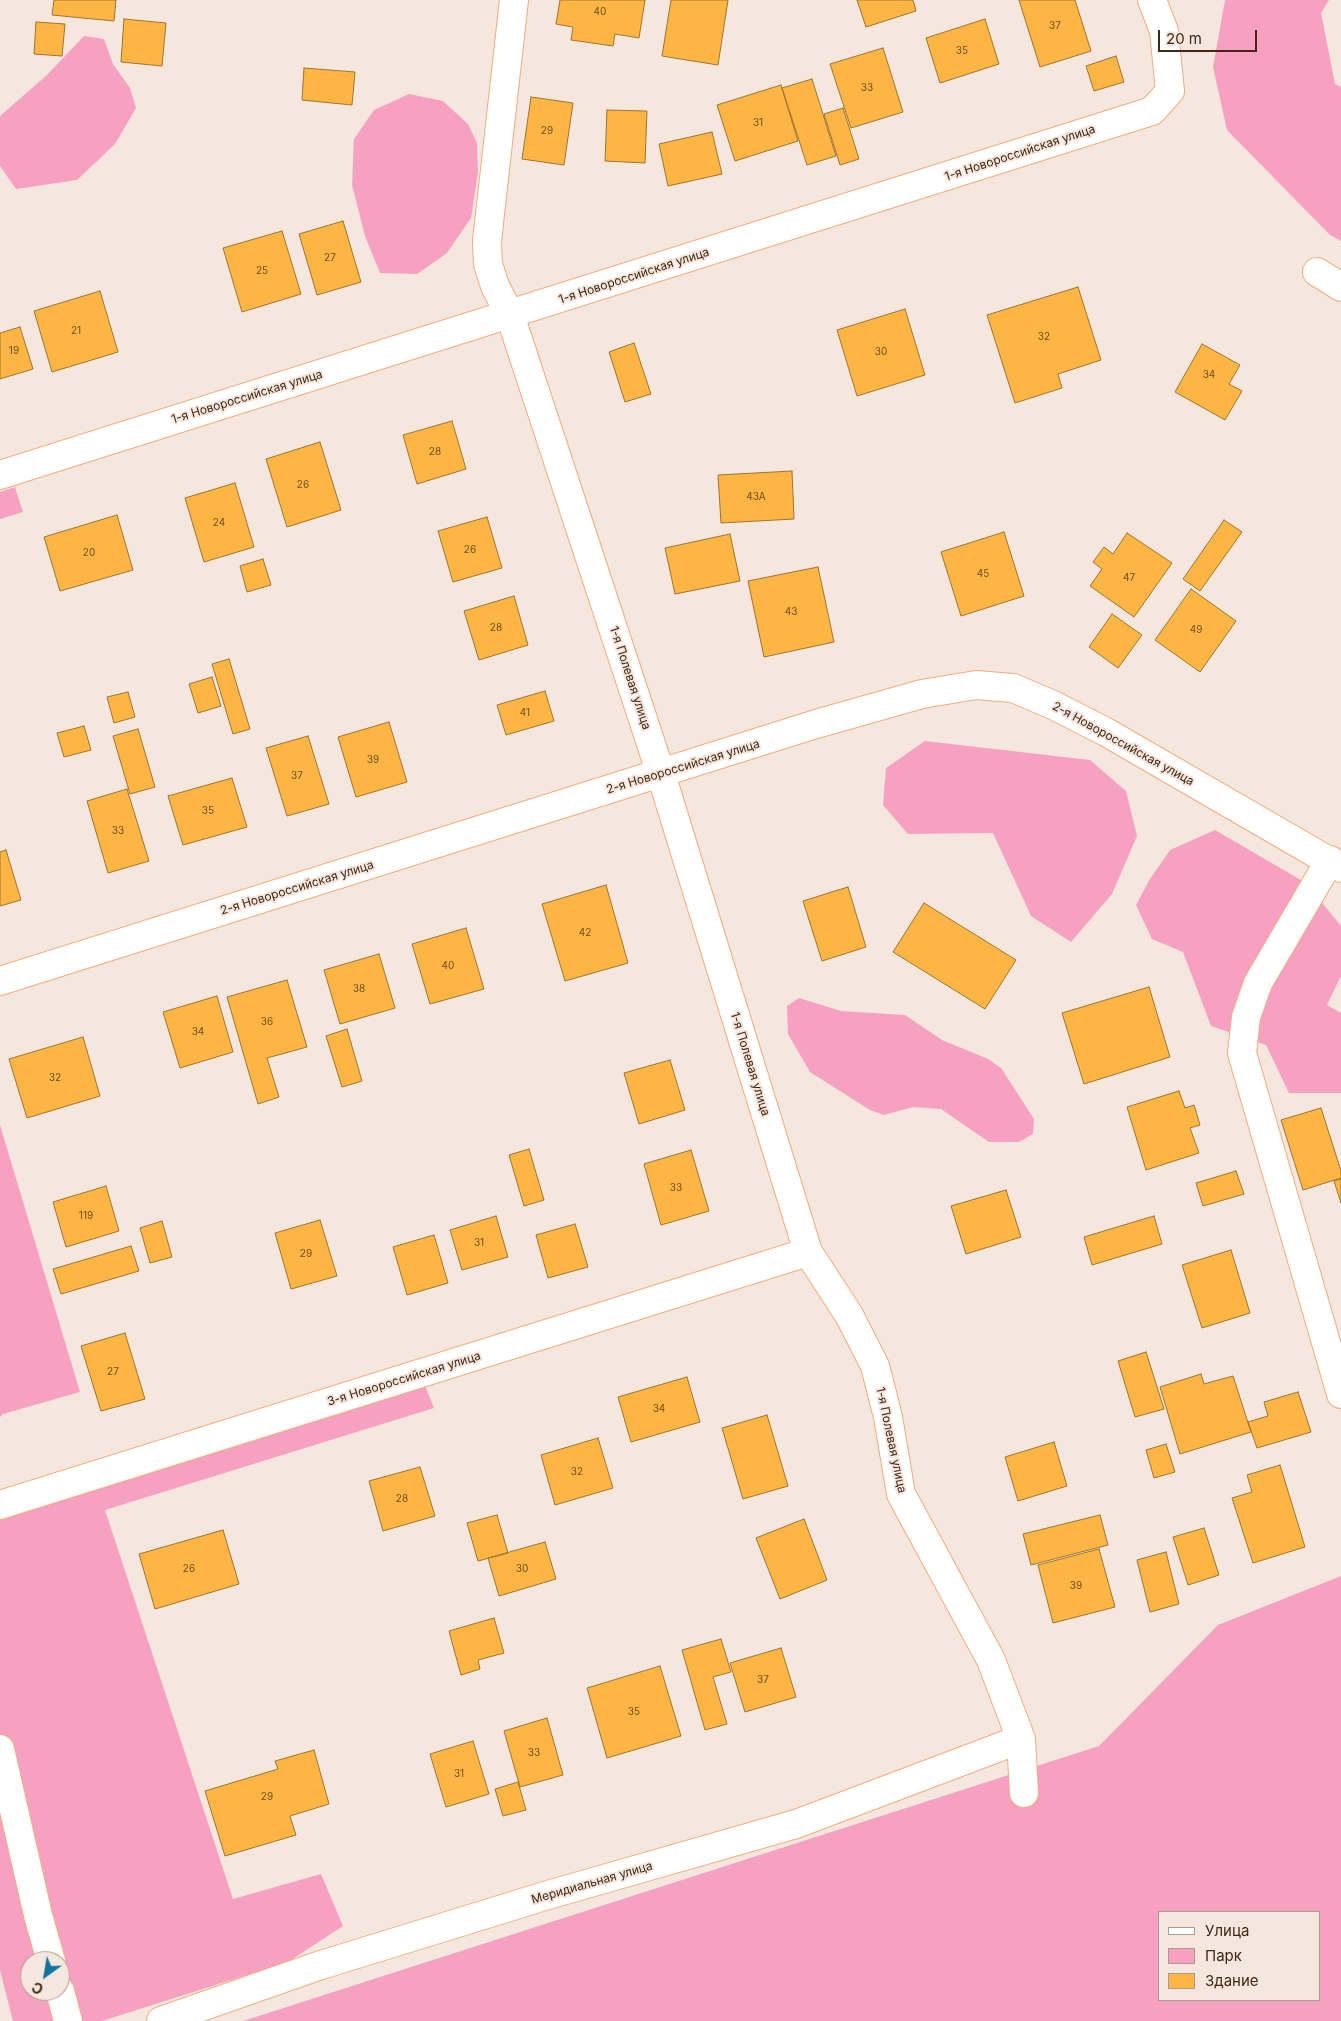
<!DOCTYPE html>
<html>
<head>
<meta charset="utf-8">
<style>
  body { margin:0 }
  #map { position:relative; width:1341px; height:2021px; overflow:hidden; background:#f6e7de; font-family:Inter,sans-serif }
  canvas { display:block }
  .legend { position:absolute; left:1158px; top:1911px; width:162px; height:90px; box-sizing:border-box; background:#f6e7de; border:1px solid #ae9a8d; margin:0; padding:6px 9px; list-style:none; font-size:15px; color:#422714 }
  .legend li { display:flex; align-items:center; gap:10px; height:25px }
  .legend b { width:25px; border:1px solid #ae9a8d }
  .north { position:absolute; left:20px; top:1951px; width:50px; height:50px; box-sizing:border-box; background:#f6e7de; border:1px solid #ae9a8d; border-radius:50%; rotate:212deg; font-size:14px; font-weight:700; line-height:20px; text-align:center; color:#422714 }
  .north::after { content:''; display:block; margin:auto; width:18px; height:22px; background:#1074a0; clip-path:polygon(50% 0,100% 100%,50% 72%,0 100%) }
  .scale { position:absolute; left:1158px; top:30px; width:99px; height:22px; box-sizing:border-box; border:2px solid #422714; border-top:0; padding-left:6px; font-size:15px; line-height:18px; white-space:nowrap; color:#422714; -webkit-text-stroke:4px #f6e7de; paint-order:stroke }
</style>
</head>
<body>
<div id="map">
<canvas width="1341" height="2021"></canvas>
<ul class="legend">
<li><b style="height:6px;background:#fff"></b>Улица</li>
<li><b style="height:14px;background:#f7a1c2"></b>Парк</li>
<li><b style="height:14px;background:#fdb644"></b>Здание</li>
</ul>
<div class="north">С</div>
<div class="scale">20 m</div>
</div>
<script>
const ctx = document.querySelector('canvas').getContext('2d');
ctx.lineJoin = 'round';
function fill(path, color) {
  ctx.fillStyle = color;
  ctx.fill(path, 'evenodd');
}
function poly(rows) {
  const path = new Path2D();
  for (const r of rows) {
    path.moveTo(r[0], r[1]);
    for (let i = 2; i < r.length; i += 2) path.lineTo(r[i], r[i + 1]);
  }
  return path;
}
function stroke(path, color, width, dash) {
  ctx.strokeStyle = color;
  ctx.lineWidth = width;
  ctx.lineCap = dash ? 'butt' : 'round';
  ctx.setLineDash(dash || []);
  ctx.stroke(path);
}
function drawText(font, color, halo, rows, align = 'center') {
  ctx.font = font + ' Inter,sans-serif';
  ctx.lineWidth = 4;
  ctx.setLineDash([]);
  ctx.textBaseline = 'middle';
  ctx.strokeStyle = halo;
  ctx.fillStyle = color;
  for (const [text, x, y, turn = 0] of rows) {
    ctx.save();
    ctx.translate(x, y);
    ctx.rotate((+turn || 0) * Math.PI / 180);
    ctx.textAlign = isNaN(turn) ? turn : align;
    if (halo) ctx.strokeText(text, 0, 0);
    ctx.fillText(text, 0, 0);
    ctx.restore();
  }
}
const green = poly([
  [1225,0,1329,0,1321,13,1335,84,1341,87,1341,241,1330,235,1227,130,1213,67],
  [84,36,104,39,113,64,130,88,136,108,115,144,77,180,16,189,0,166,0,116,47,75],
  [409,94,443,101,468,124,477,143,478,172,471,218,447,253,417,274,380,273,365,236,352,185,354,139,374,110],
  [15,487,23,512,0,519,0,492],
  [925,741,1090,760,1126,791,1137,836,1112,894,1071,942,1031,916,993,833,908,834,883,805,886,768],
  [1215,830,1306,883,1341,926,1341,976,1327,1005,1341,1013,1341,1093,1289,1093,1266,1045,1211,1026,1183,952,1152,939,1136,905,1150,879,1170,850],
  [799,998,841,1011,905,1015,942,1040,988,1059,1001,1068,1034,1119,1033,1134,1019,1142,989,1142,941,1109,913,1107,884,1115,870,1110,810,1072,788,1034,787,1006],
  [0,1125,80,1392,3,1414,0,1417],
  [424,1383,434,1408,105,1510,233,1899,321,1874,343,1926,288,1962,102,2021,13,2021,0,1970,0,1517],
  [30,1961,60,1961,60,1991,30,1991],
  [1341,1576,1341,2021,243,2021,1099,1746,1218,1625],
  [1160,1912,1320,1912,1320,2000,1160,2000]
]);
const building = poly([
  [54,0,116,0,114,21,52,15,54,0],
  [560,0,645,0,639,38,615,34,613,46,571,40,573,27,556,24,560,0],
  [671,0,728,0,718,65,662,56,671,0],
  [857,0,913,0,916,11,866,27,857,0],
  [1019,0,1075,0,1091,51,1040,67,1019,0],
  [124,19,166,23,162,66,121,62,124,19],
  [985,19,999,64,940,83,926,38,985,19],
  [36,22,65,24,62,56,34,54,36,22],
  [883,48,903,112,851,128,830,64,883,48],
  [1116,56,1124,82,1094,91,1086,66,1116,56],
  [304,68,355,72,352,105,302,100,304,68],
  [812,79,836,156,807,165,782,88,812,79],
  [781,85,798,141,735,161,717,105,781,85],
  [531,97,573,103,564,165,522,159,531,97],
  [843,108,859,159,840,165,824,114,843,108],
  [607,110,647,111,645,163,605,161,607,110],
  [712,132,722,174,668,186,659,144,712,132],
  [343,221,361,282,317,295,299,234,343,221],
  [282,231,301,294,242,312,223,248,282,231],
  [1078,287,1101,360,1058,374,1062,388,1015,403,987,315,1078,287],
  [100,291,118,352,52,372,34,311,100,291],
  [905,309,925,375,857,396,837,330,905,309],
  [20,327,33,369,0,379,0,333,20,327],
  [634,343,651,394,625,402,609,352,634,343],
  [1202,344,1240,365,1229,384,1242,391,1225,420,1175,392,1202,344],
  [452,421,466,469,417,484,403,435,452,421],
  [320,442,341,510,287,527,266,459,320,442],
  [792,471,794,519,721,523,718,475,792,471],
  [235,483,254,547,204,562,185,498,235,483],
  [117,515,133,570,60,591,44,537,117,515],
  [487,517,502,568,453,582,438,531,487,517],
  [1224,520,1242,532,1200,591,1183,579,1224,520],
  [1004,532,1024,596,961,616,941,552,1004,532],
  [1127,533,1172,563,1134,617,1090,586,1102,569,1093,562,1104,547,1113,554,1127,533],
  [730,534,740,581,675,594,665,548,730,534],
  [263,559,271,585,247,592,240,566,263,559],
  [818,567,834,642,764,657,748,581,818,567],
  [1191,589,1236,621,1200,672,1155,640,1191,589],
  [514,596,528,645,479,660,464,611,514,596],
  [1112,614,1142,635,1118,668,1089,647,1112,614],
  [229,659,250,729,233,734,212,664,229,659],
  [212,677,221,706,198,713,189,684,212,677],
  [545,691,554,721,506,735,497,705,545,691],
  [128,692,135,717,114,723,107,697,128,692],
  [389,722,407,782,356,797,338,737,389,722],
  [84,726,91,750,64,757,57,733,84,726],
  [138,729,155,787,130,794,113,736,138,729],
  [308,736,329,804,287,816,266,748,308,736],
  [232,778,247,827,183,845,168,796,232,778],
  [127,789,149,861,108,873,87,801,127,789],
  [6,850,21,900,0,906,0,852,6,850],
  [606,885,628,963,565,981,542,904,606,885],
  [848,887,866,947,822,961,803,901,848,887],
  [924,903,1016,960,985,1009,893,952,924,903],
  [466,928,484,989,430,1004,412,944,466,928],
  [379,954,395,1008,340,1024,324,970,379,954],
  [287,980,307,1047,267,1058,279,1097,258,1104,227,997,287,980],
  [1149,987,1170,1057,1084,1084,1062,1013,1149,987],
  [217,996,233,1052,180,1068,163,1012,217,996],
  [347,1029,362,1081,342,1087,326,1036,347,1029],
  [83,1037,100,1096,27,1118,9,1059,83,1037],
  [670,1060,685,1110,639,1124,624,1073,670,1060],
  [1179,1091,1185,1108,1194,1105,1200,1125,1190,1128,1199,1153,1146,1170,1127,1107,1179,1091],
  [1321,1108,1341,1171,1341,1178,1303,1190,1281,1120,1321,1108],
  [529,1149,544,1200,524,1206,509,1155,529,1149],
  [691,1150,709,1211,661,1225,644,1164,691,1150],
  [1236,1171,1244,1194,1203,1206,1196,1183,1236,1171],
  [1341,1179,1341,1203,1334,1181,1341,1179],
  [106,1186,119,1231,66,1247,53,1202,106,1186],
  [1006,1190,1021,1237,966,1254,951,1206,1006,1190],
  [496,1216,508,1257,462,1270,450,1230,496,1216],
  [1154,1216,1162,1244,1092,1265,1084,1237,1154,1216],
  [320,1220,337,1276,291,1289,275,1233,320,1220],
  [162,1221,172,1257,150,1263,140,1228,162,1221],
  [575,1224,588,1267,548,1278,536,1235,575,1224],
  [434,1235,448,1283,407,1295,393,1247,434,1235],
  [131,1246,139,1271,61,1294,53,1269,131,1246],
  [1231,1250,1250,1313,1202,1328,1182,1265,1231,1250],
  [125,1333,145,1399,101,1411,81,1346,125,1333],
  [1146,1352,1164,1409,1135,1417,1118,1361,1146,1352],
  [1201,1374,1204,1384,1233,1376,1251,1432,1180,1454,1160,1387,1201,1374],
  [687,1377,700,1422,631,1442,618,1397,687,1377],
  [1298,1392,1311,1432,1257,1448,1248,1422,1268,1416,1264,1402,1298,1392],
  [767,1415,788,1486,743,1499,722,1428,767,1415],
  [598,1438,613,1488,555,1505,541,1455,598,1438],
  [1054,1442,1067,1486,1018,1501,1005,1457,1054,1442],
  [1166,1444,1175,1472,1154,1478,1146,1450,1166,1444],
  [1280,1465,1305,1547,1253,1563,1232,1498,1252,1492,1247,1475,1280,1465],
  [420,1467,435,1516,383,1531,369,1481,420,1467],
  [497,1515,508,1553,478,1561,467,1523,497,1515],
  [1100,1515,1108,1545,1031,1565,1023,1534,1100,1515],
  [804,1519,827,1580,780,1599,756,1538,804,1519],
  [1204,1528,1219,1575,1188,1585,1173,1537,1204,1528],
  [223,1530,239,1584,155,1609,139,1554,223,1530],
  [545,1542,556,1579,499,1596,488,1558,545,1542],
  [1099,1549,1115,1607,1053,1623,1038,1565,1099,1549],
  [1166,1552,1179,1604,1150,1612,1137,1560,1166,1552],
  [494,1618,504,1653,478,1660,480,1669,461,1675,449,1631,494,1618],
  [721,1639,731,1672,713,1677,727,1724,705,1730,682,1650,721,1639],
  [781,1648,796,1697,745,1712,730,1663,781,1648],
  [660,1666,681,1736,607,1758,587,1688,660,1666],
  [547,1718,563,1775,520,1787,504,1731,547,1718],
  [473,1741,489,1794,446,1807,430,1754,473,1741],
  [314,1750,329,1804,290,1816,296,1835,225,1856,205,1791,278,1769,275,1761,314,1750],
  [518,1782,526,1810,503,1816,495,1789,518,1782]
]);
const minor = poly([
  [514,0,487,241,488,264,495,286,510,315,661,774,808,1252,849,1315,875,1366,888,1417,901,1494,991,1660,1021,1739,1024,1793],
  [1317,272,1341,287],
  [0,475,1152,111,1170,91,1164,31,1152,0],
  [1330,860,1258,983,1246,1017,1242,1053,1341,1394],
  [0,981,816,724,922,694,976,685,1013,688,1053,705,1106,732,1341,868],
  [0,1505,808,1252],
  [0,1749,38,1915,51,1961],
  [60,1991,68,2021],
  [161,2021,318,1966,548,1895,796,1824,1021,1739]
]);
const numberNames = [
  ["40",600,12],
  ["37",1055,26],
  ["35",962,51],
  ["33",867,88],
  ["31",758,123],
  ["29",547,131],
  ["27",330,258],
  ["25",262,271],
  ["21",76,331],
  ["32",1044,337],
  ["19",14,351],
  ["30",881,352],
  ["34",1209,375],
  ["28",435,452],
  ["26",303,485],
  ["43А",756,497],
  ["24",219,523],
  ["26",470,550],
  ["20",89,553],
  ["45",983,574],
  ["47",1129,578],
  ["43",791,612],
  ["28",496,628],
  ["49",1196,630],
  ["41",525,713],
  ["39",373,760],
  ["37",297,776],
  ["35",208,811],
  ["33",118,831],
  ["42",585,933],
  ["40",448,966],
  ["38",359,989],
  ["36",267,1022],
  ["34",198,1032],
  ["32",55,1078],
  ["33",676,1188],
  ["119",86,1216],
  ["31",479,1243],
  ["29",306,1254],
  ["27",113,1372],
  ["34",659,1409],
  ["32",577,1472],
  ["28",402,1499],
  ["26",189,1569],
  ["30",522,1569],
  ["39",1076,1586],
  ["37",763,1680],
  ["35",634,1712],
  ["33",534,1753],
  ["31",459,1774],
  ["29",267,1797]
];
const streetNames = [
  ["1-я Новороссийская улица",1020,153,-18],
  ["1-я Новороссийская улица",634,276,-18],
  ["1-я Новороссийская улица",247,397,-17],
  ["1-я Полевая улица",630,678,72],
  ["2-я Новороссийская улица",1123,744,29],
  ["2-я Новороссийская улица",683,767,-17],
  ["2-я Новороссийская улица",297,888,-17],
  ["1-я Полевая улица",750,1064,73],
  ["3-я Новороссийская улица",404,1379,-17],
  ["1-я Полевая улица",891,1440,78],
  ["Меридиальная улица",592,1883,-16]
];
fill(green, '#f7a1c2');
fill(building, '#fdb644');
stroke(building, '#a0732e', 1);
stroke(minor, '#f1ac7d', 30);
stroke(minor, '#fff', 28);
drawText('10px', '#714b20', null, numberNames);
drawText('12px', '#422714', '#f6e7de', streetNames);
</script>
</body>
</html>
